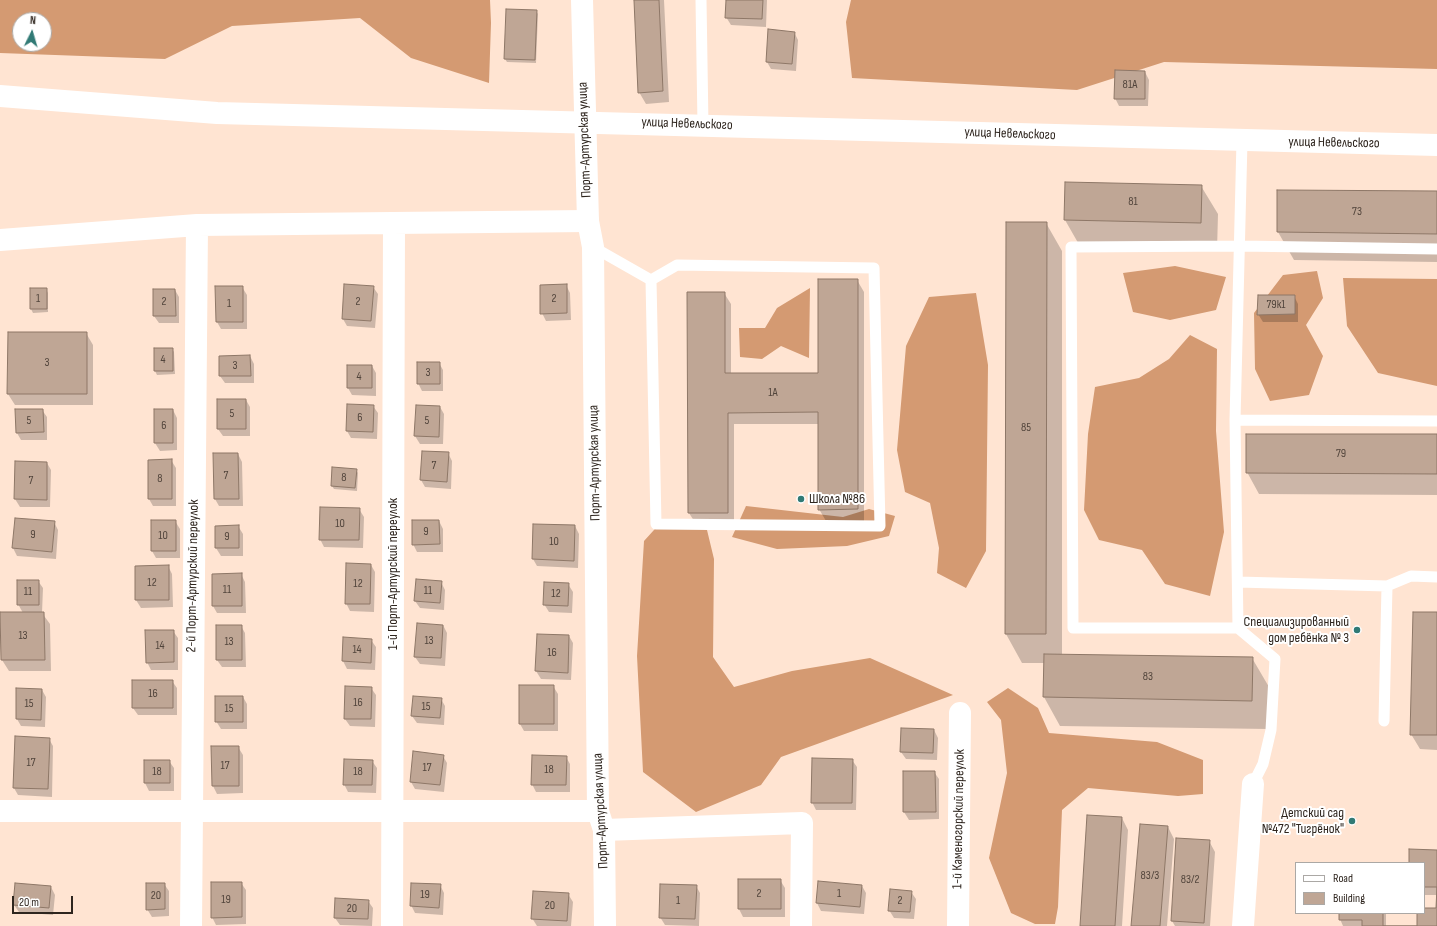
<!DOCTYPE html>
<html>
<head>
<meta charset="utf-8">
<style>
  body { margin:0 }
  #map { position:relative; width:1437px; height:926px; overflow:hidden; background:#ffe4d2; font-family:"Sofia Sans Condensed",sans-serif }
  canvas { display:block }
  .legend { position:absolute; left:1295px; top:862px; width:130px; height:52px; box-sizing:border-box; background:#fff; border:1px solid #aba8a5; margin:0; padding:5px 7px; list-style:none; font-size:12px; color:#2e251e }
  .legend li { display:flex; align-items:center; gap:8px; height:20px }
  .legend b { width:20px; border:1px solid #aba8a5 }
  .north { position:absolute; left:12px; top:12px; width:40px; height:40px; box-sizing:border-box; background:#fff; border:1px solid #aba8a5; border-radius:50%; rotate:5deg; font-size:11px; font-weight:700; line-height:16px; text-align:center; color:#2e251e }
  .north::after { content:''; display:block; margin:auto; width:14px; height:18px; background:#317a75; clip-path:polygon(50% 0,100% 100%,50% 72%,0 100%) }
  .scale { position:absolute; left:12px; top:896px; width:61px; height:18px; box-sizing:border-box; border:2px solid #2e251e; border-top:0; padding-left:5px; font-size:12px; line-height:14px; white-space:nowrap; color:#2e251e; -webkit-text-stroke:3px #fff; paint-order:stroke }
</style>
</head>
<body>
<div id="map">
<canvas width="1437" height="926"></canvas>
<ul class="legend">
<li><b style="height:5px;background:#fff"></b>Road</li>
<li><b style="height:11px;background:#bfa695"></b>Building</li>
</ul>
<div class="north">N</div>
<div class="scale">20 m</div>
</div>
<script>
const ctx = document.querySelector('canvas').getContext('2d');
ctx.lineJoin = 'round';
function fill(path, color) {
  ctx.fillStyle = color;
  ctx.fill(path, 'evenodd');
}
function poly(rows) {
  const path = new Path2D();
  for (const r of rows) {
    path.moveTo(r[0], r[1]);
    for (let i = 2; i < r.length; i += 2) path.lineTo(r[i], r[i + 1]);
  }
  return path;
}
function stroke(path, color, width, dash) {
  ctx.strokeStyle = color;
  ctx.lineWidth = width;
  ctx.lineCap = dash ? 'butt' : 'round';
  ctx.setLineDash(dash || []);
  ctx.stroke(path);
}
function drawText(font, color, halo, rows, align = 'center') {
  ctx.font = font + ' "Sofia Sans Condensed",sans-serif';
  ctx.lineWidth = 4;
  ctx.setLineDash([]);
  ctx.textBaseline = 'middle';
  ctx.strokeStyle = halo;
  ctx.fillStyle = color;
  for (const [text, x, y, turn = 0] of rows) {
    ctx.save();
    ctx.translate(x, y);
    ctx.rotate((+turn || 0) * Math.PI / 180);
    ctx.textAlign = isNaN(turn) ? turn : align;
    if (halo) ctx.strokeText(text, 0, 0);
    ctx.fillText(text, 0, 0);
    ctx.restore();
  }
}
const forest = poly([
  [0,0,490,0,491,23,489,83,411,58,360,18,232,26,165,59,0,53],
  [20,20,44,20,44,44,20,44],
  [851,0,1437,0,1437,69,1164,62,1077,90,852,78,846,22],
  [1175,266,1226,277,1216,310,1170,320,1133,312,1123,273],
  [1317,271,1323,298,1306,325,1323,356,1309,395,1270,401,1255,369,1254,313,1283,275],
  [1343,278,1437,279,1437,386,1378,373,1347,326],
  [810,288,809,358,781,346,762,359,740,357,739,328,765,328,777,308],
  [976,293,988,365,986,551,966,588,937,573,939,548,930,503,905,492,897,450,906,346,929,297],
  [1190,335,1217,349,1216,431,1224,532,1210,596,1165,584,1142,550,1099,540,1084,510,1088,434,1095,387,1139,378,1169,359],
  [746,506,843,517,869,509,895,516,889,536,847,546,777,549,732,537],
  [663,520,707,530,714,559,713,657,734,687,792,671,870,658,953,695,781,757,761,785,696,812,643,772,637,656,644,541],
  [1008,688,1038,708,1049,733,1157,742,1203,760,1203,794,1178,796,1088,788,1062,810,1058,907,1055,924,1035,924,1011,913,989,858,1007,773,1001,720,987,702]
]);
const shadow = poly([
  [635,0,664,0,669,102,646,104,639,92],
  [727,0,767,0,766,27,731,25,726,17],
  [536,11,538,14,536,63,507,62,505,59],
  [794,32,798,40,796,71,771,69,767,62],
  [1145,72,1149,80,1148,106,1119,106,1115,98],
  [1201,186,1218,214,1217,251,1081,248,1065,220],
  [1278,191,1437,192,1437,262,1294,260,1278,232],
  [1007,223,1046,223,1062,251,1062,655,1252,658,1269,687,1268,729,1060,726,1044,697,1044,663,1022,663,1006,634],
  [857,280,864,292,864,521,826,521,819,509,819,424,734,424,734,524,696,524,689,513,724,293,731,304,731,374,819,374],
  [566,285,570,293,571,320,546,321,542,313],
  [242,287,247,295,247,329,221,329,217,322],
  [373,287,378,294,375,328,347,326,343,319],
  [31,289,46,289,48,293,48,312,33,313,31,309],
  [175,290,179,297,179,323,159,323,154,316],
  [1294,296,1298,304,1298,322,1263,322,1258,314],
  [86,333,93,345,93,405,15,405,8,394],
  [155,349,172,349,174,352,175,374,157,375,155,371],
  [250,356,254,364,254,383,225,383,220,376],
  [439,363,443,370,443,391,422,391,418,383],
  [372,366,376,373,376,396,352,395,348,388],
  [246,400,250,407,250,436,223,436,218,429],
  [373,406,378,413,377,439,351,438,347,431],
  [417,406,440,407,444,414,443,444,420,444,415,436],
  [42,410,47,417,47,440,21,440,17,433],
  [155,410,173,410,177,418,177,450,160,451,155,443],
  [1437,435,1437,495,1259,494,1247,472],
  [448,453,452,461,451,489,425,487,421,480],
  [238,454,242,462,243,506,219,506,215,499],
  [171,460,176,468,176,506,153,506,149,499],
  [16,462,47,463,51,470,50,507,20,507,15,499],
  [356,470,358,473,357,491,334,489,332,486],
  [359,509,364,517,363,548,324,547,320,539],
  [175,521,180,529,180,558,156,558,152,551],
  [439,521,443,529,443,552,417,552,413,544],
  [54,522,58,530,56,559,17,556,13,548],
  [238,526,243,534,243,556,221,556,216,548,216,527],
  [575,526,579,534,578,568,537,566,533,559],
  [371,565,375,572,374,612,350,611,346,603],
  [168,566,172,574,173,607,141,608,136,600,136,567],
  [241,574,245,582,246,613,217,613,213,606],
  [38,581,43,588,42,613,50,624,51,671,9,671,2,660,23,613,18,604],
  [441,582,445,590,444,610,420,608,415,601],
  [568,584,573,592,572,613,549,612,544,604],
  [1437,613,1437,750,1420,749,1411,734],
  [443,625,447,633,445,666,420,664,415,657],
  [241,626,245,633,246,667,222,667,217,660],
  [173,631,178,638,178,670,151,670,147,662],
  [538,635,569,636,573,643,571,680,541,679,536,671],
  [344,638,371,640,376,647,375,670,347,669,343,661],
  [172,681,177,688,177,715,138,715,133,708],
  [553,686,558,694,558,731,524,731,520,724],
  [371,688,376,695,375,727,350,726,345,719],
  [42,690,46,697,45,727,21,726,17,719],
  [243,697,247,704,247,729,221,729,216,721],
  [441,699,445,706,444,725,417,723,412,716],
  [934,730,938,738,937,760,906,759,901,752],
  [49,739,53,746,52,797,18,795,14,788],
  [212,747,238,747,243,755,243,793,217,794,213,786],
  [443,756,447,763,444,792,415,789,411,782],
  [566,757,570,764,570,792,536,792,532,784],
  [852,760,857,767,856,810,816,810,812,802],
  [145,761,169,761,174,768,174,791,149,791,145,783],
  [372,761,377,768,376,793,348,792,344,784],
  [904,772,934,772,939,779,939,819,909,820,904,812],
  [1122,818,1128,830,1122,926,1081,926],
  [1168,827,1174,839,1167,926,1132,926],
  [1209,841,1215,852,1210,926,1175,926,1172,921],
  [1437,851,1437,895,1424,895,1424,863,1410,863],
  [739,880,780,880,785,888,785,917,743,917,739,909],
  [819,882,862,886,866,893,864,914,821,911,817,903],
  [241,883,246,890,246,924,216,925,212,917],
  [164,884,169,891,169,916,152,917,147,909],
  [440,885,444,893,443,915,415,913,411,905],
  [696,886,700,893,699,926,665,925,660,917],
  [51,887,55,895,53,915,19,912,14,905],
  [911,892,916,899,914,919,894,918,889,910],
  [568,894,573,902,571,926,537,926,532,918],
  [368,901,373,908,372,926,340,925,335,918],
  [1340,913,1386,913,1386,926,1343,926,1340,919]
]);
const building = poly([
  [634,0,659,0,663,91,638,93,634,0],
  [726,0,763,0,762,19,725,18,726,0],
  [506,9,537,10,535,60,504,59,506,9],
  [768,29,795,32,792,64,766,62,768,29],
  [1115,70,1145,71,1145,99,1114,99,1115,70],
  [1065,182,1202,185,1201,223,1064,220,1065,182],
  [1277,190,1437,191,1437,234,1277,232,1277,190],
  [1006,222,1047,222,1046,634,1005,634,1006,222],
  [818,279,858,279,858,509,818,510,818,412,728,413,728,513,688,513,687,292,725,292,725,373,818,373,818,279],
  [344,284,374,286,371,321,342,319,344,284],
  [567,284,567,313,540,314,540,285,567,284],
  [215,286,243,286,243,322,216,322,215,286],
  [30,288,47,288,47,309,30,309,30,288],
  [153,289,175,289,176,316,153,316,153,289],
  [1258,295,1295,295,1295,314,1257,315,1258,295],
  [8,332,87,332,87,394,7,394,8,332],
  [154,348,173,348,173,371,154,371,154,348],
  [250,355,251,376,219,376,219,356,250,355],
  [417,362,440,362,440,384,417,384,417,362],
  [347,365,372,365,372,388,347,388,347,365],
  [217,399,246,399,246,429,217,429,217,399],
  [347,404,374,405,373,432,346,431,347,404],
  [416,405,440,406,439,437,414,436,416,405],
  [15,409,43,409,44,432,16,433,15,409],
  [154,409,173,409,173,443,154,443,154,409],
  [1246,434,1437,434,1437,474,1246,473,1246,434],
  [422,451,449,452,447,482,420,480,422,451],
  [213,453,238,453,239,499,214,499,213,453],
  [172,459,172,499,148,499,148,460,172,459],
  [15,461,47,462,47,500,14,499,15,461],
  [332,467,357,469,355,488,331,486,332,467],
  [320,507,360,508,359,540,319,540,320,507],
  [15,518,55,521,52,552,12,548,15,518],
  [151,520,176,520,176,551,151,551,151,520],
  [412,520,439,520,440,544,412,545,412,520],
  [533,524,575,525,574,561,532,559,533,524],
  [239,525,239,548,215,548,215,526,239,525],
  [346,563,371,564,370,604,345,604,346,563],
  [169,565,169,600,135,600,135,566,169,565],
  [242,573,242,606,212,606,212,574,242,573],
  [416,579,442,581,440,603,414,601,416,579],
  [17,580,39,580,39,605,17,605,17,580],
  [544,582,569,583,568,606,543,605,544,582],
  [0,612,44,612,45,660,1,660,0,612],
  [1413,612,1437,612,1437,735,1410,735,1413,612],
  [417,623,443,625,441,658,414,657,417,623],
  [216,625,242,625,242,660,216,660,216,625],
  [145,630,174,630,174,662,146,663,145,630],
  [537,634,569,635,568,673,535,671,537,634],
  [343,637,372,639,371,663,342,661,343,637],
  [1044,654,1253,657,1252,701,1043,697,1044,654],
  [132,680,173,680,173,708,132,708,132,680],
  [519,685,554,685,554,724,519,724,519,685],
  [345,686,372,687,371,719,344,719,345,686],
  [16,688,42,689,41,720,16,719,16,688],
  [215,696,243,696,243,722,215,722,215,696],
  [413,696,442,698,440,718,411,716,413,696],
  [901,728,934,729,933,753,900,752,901,728],
  [15,736,50,738,48,789,13,788,15,736],
  [211,746,239,746,239,786,212,786,211,746],
  [413,751,444,755,440,785,410,782,413,751],
  [532,755,567,756,566,785,531,785,532,755],
  [812,758,853,759,852,803,811,803,812,758],
  [344,759,373,760,372,785,343,785,344,759],
  [144,760,170,760,170,783,144,783,144,760],
  [903,771,935,771,936,812,903,812,903,771],
  [1087,815,1122,817,1115,926,1080,926,1087,815],
  [1140,824,1168,826,1160,926,1131,926,1140,824],
  [1176,838,1210,840,1204,923,1171,921,1176,838],
  [1409,849,1437,850,1437,926,1362,926,1362,920,1339,920,1339,913,1383,913,1383,926,1417,926,1417,913,1424,913,1424,908,1436,908,1437,887,1424,887,1424,863,1409,863,1409,849],
  [738,879,781,879,781,909,738,909,738,879],
  [818,881,862,885,860,907,816,903,818,881],
  [211,882,242,882,242,917,211,918,211,882],
  [15,883,51,886,49,908,13,905,15,883],
  [146,883,165,883,165,909,146,910,146,883],
  [411,883,441,884,439,908,410,906,411,883],
  [660,884,697,885,695,919,659,918,660,884],
  [890,889,912,891,910,912,888,911,890,889],
  [533,891,569,893,567,921,531,919,533,891],
  [335,898,369,900,368,919,334,918,335,898]
]);
const service = poly([
  [701,0,703,125],
  [1242,141,1235,420,1238,628,1275,659,1271,730,1263,764,1253,784],
  [593,247,651,280,656,524,880,526,874,268,677,265,651,280],
  [1235,420,1437,421],
  [1238,582,1387,586,1411,576,1437,577],
  [1238,628,1073,628,1071,247,1240,246,1437,249],
  [1384,721,1387,586]
]);
const minor = poly([
  [0,96,217,113,1437,145],
  [0,240,197,225,588,221],
  [0,811,598,811],
  [604,830,802,823,801,926],
  [191,926,197,225],
  [392,926,394,223],
  [958,926,960,713],
  [1243,926,1253,784]
]);
const tertiary = poly([
  [582,0,588,221,593,247,598,811,604,830,605,926]
]);
const markers = [
  [801,499,4,"#317a75"],
  [1357,630,4,"#317a75"],
  [1352,821,4,"#317a75"]
];
const numberNames = [
  ["81А",1130,85],
  ["81",1133,202],
  ["73",1357,212],
  ["1",38,299],
  ["2",554,299],
  ["2",164,302],
  ["2",358,302],
  ["1",229,304],
  ["79к1",1276,305],
  ["4",163,360],
  ["3",47,363],
  ["3",235,366],
  ["3",428,373],
  ["4",359,377],
  ["1А",773,393],
  ["5",232,414],
  ["6",360,418],
  ["5",29,421],
  ["5",427,421],
  ["6",164,426],
  ["85",1026,428],
  ["79",1341,454],
  ["7",434,466],
  ["7",226,476],
  ["8",344,478],
  ["8",160,479],
  ["7",31,481],
  ["10",340,524],
  ["9",426,532],
  ["9",33,535],
  ["10",163,536],
  ["9",227,537],
  ["10",554,542],
  ["12",152,583],
  ["12",358,584],
  ["11",227,590],
  ["11",428,591],
  ["11",28,592],
  ["12",556,594],
  ["13",23,636],
  ["13",429,641],
  ["13",229,642],
  ["14",160,646],
  ["14",357,650],
  ["16",552,653],
  ["83",1148,677],
  ["16",153,694],
  ["16",358,703],
  ["15",29,704],
  ["15",426,707],
  ["15",229,709],
  ["17",31,763],
  ["17",225,766],
  ["17",427,768],
  ["18",549,770],
  ["18",157,772],
  ["18",358,772],
  ["83/3",1150,876],
  ["83/2",1190,880],
  ["2",759,894],
  ["1",839,894],
  ["19",425,895],
  ["20",156,896],
  ["19",226,900],
  ["1",678,901],
  ["2",900,901],
  ["20",550,906],
  ["20",352,909]
];
const streetNames = [
  ["улица Невельского",687,124,2],
  ["улица Невельского",1010,134,2],
  ["Порт-Артурская улица",585,140,-92],
  ["улица Невельского",1334,143,1],
  ["Порт-Артурская улица",595,463,-91],
  ["1-й Порт-Артурский переулок",393,574,-90],
  ["2-й Порт-Артурский переулок",193,576,-89],
  ["Порт-Артурская улица",601,811,-93],
  ["1-й Каменогорский переулок",959,819,-89]
];
const poiNames = [
  ["Школа №86",809,499,"left"],
  ["Специализированный",1349,622],
  ["дом ребёнка № 3",1349,638],
  ["Детский сад",1344,813],
  ["№472 \"Тигрёнок\"",1344,829]
];
fill(forest, '#d49a72');
fill(shadow, '#0003');
fill(building, '#bfa695');
stroke(building, '#8e7767', 1);
stroke(service, '#fff', 11);
stroke(minor, '#fff', 22);
stroke(tertiary, '#fff', 22);
for (const [x, y, r, color] of markers) {
  const dot = new Path2D();
  dot.arc(x, y, r, 0, 2 * Math.PI);
  ctx.fillStyle = color;
  ctx.fill(dot);
  stroke(dot, '#fff', 1.5);
}
drawText('12px', '#52453c', null, numberNames);
drawText('14px', '#2e251e', '#fff', streetNames);
drawText('14px', '#2e251e', '#fff', poiNames, 'right');
</script>
</body>
</html>
